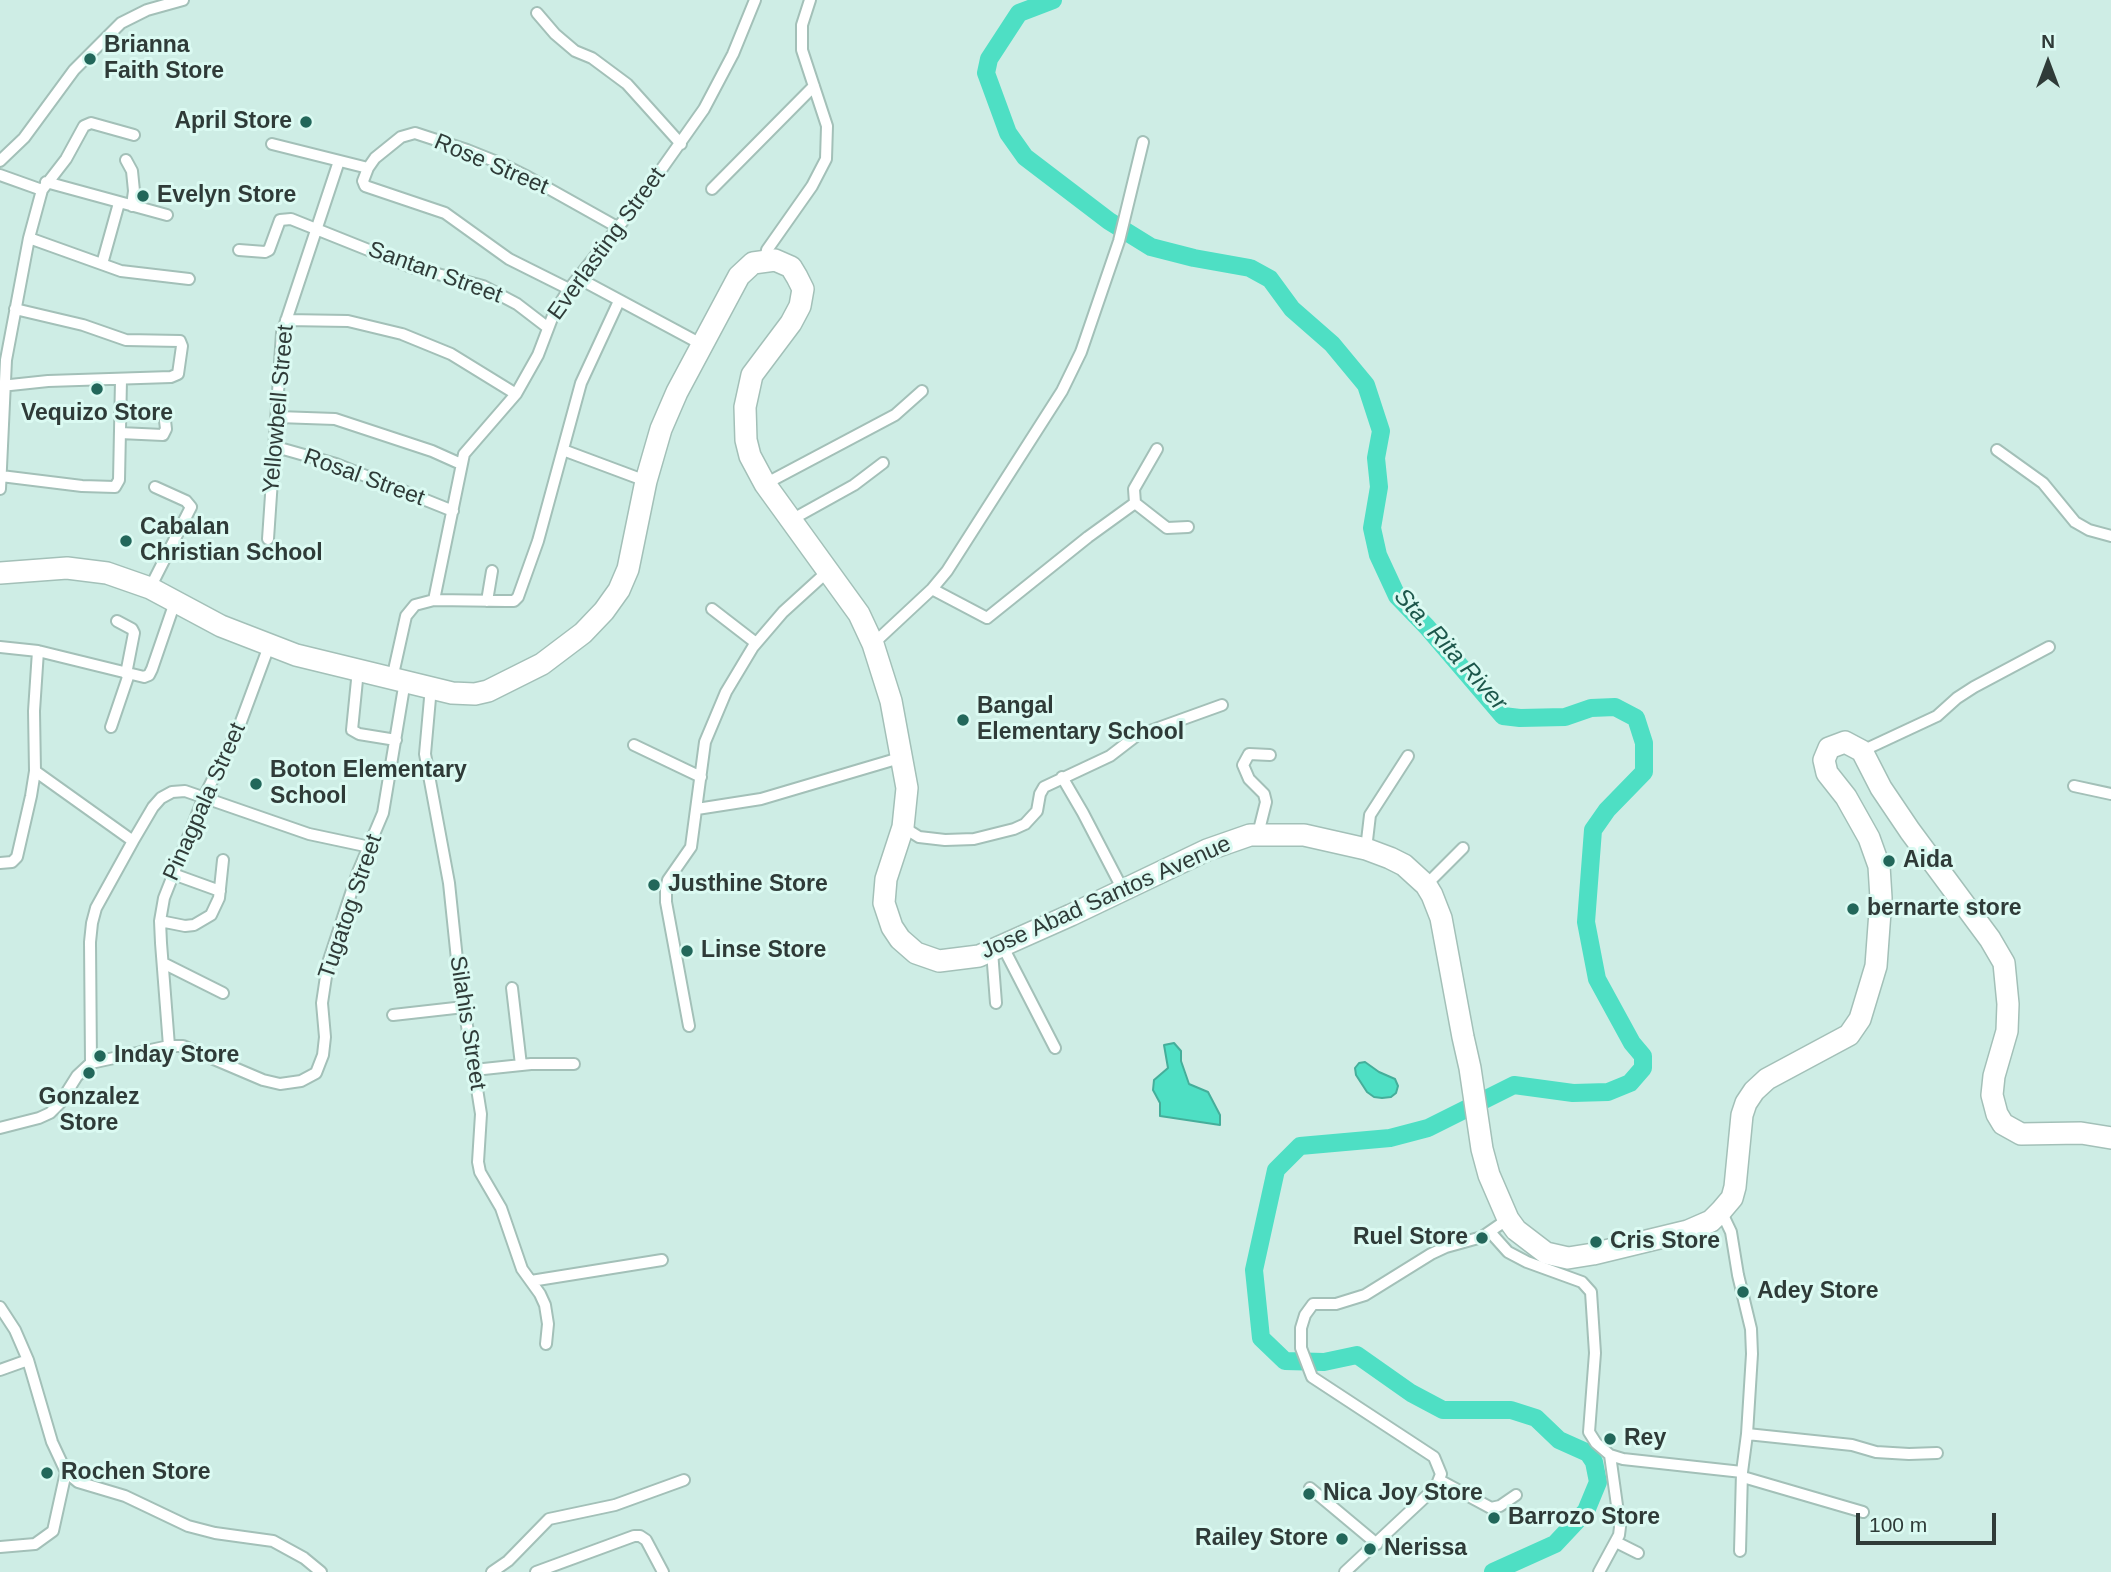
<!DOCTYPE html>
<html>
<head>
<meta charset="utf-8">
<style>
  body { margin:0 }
  #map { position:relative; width:2111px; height:1572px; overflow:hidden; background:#ceede5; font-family:Helvetica,sans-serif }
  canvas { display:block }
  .north { position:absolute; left:2013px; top:28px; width:70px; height:70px; -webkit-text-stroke:5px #dbfaf2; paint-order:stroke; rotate:0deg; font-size:19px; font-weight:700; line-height:28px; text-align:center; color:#2f3b38 }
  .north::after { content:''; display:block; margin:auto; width:24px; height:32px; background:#2f3b38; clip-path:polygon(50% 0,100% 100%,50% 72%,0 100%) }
  .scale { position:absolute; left:1856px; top:1513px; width:140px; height:32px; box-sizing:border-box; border:4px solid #2f3b38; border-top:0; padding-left:9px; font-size:21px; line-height:24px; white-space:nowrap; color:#2f3b38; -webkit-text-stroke:5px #dbfaf2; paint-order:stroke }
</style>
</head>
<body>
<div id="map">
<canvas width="2111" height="1572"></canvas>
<div class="north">N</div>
<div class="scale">100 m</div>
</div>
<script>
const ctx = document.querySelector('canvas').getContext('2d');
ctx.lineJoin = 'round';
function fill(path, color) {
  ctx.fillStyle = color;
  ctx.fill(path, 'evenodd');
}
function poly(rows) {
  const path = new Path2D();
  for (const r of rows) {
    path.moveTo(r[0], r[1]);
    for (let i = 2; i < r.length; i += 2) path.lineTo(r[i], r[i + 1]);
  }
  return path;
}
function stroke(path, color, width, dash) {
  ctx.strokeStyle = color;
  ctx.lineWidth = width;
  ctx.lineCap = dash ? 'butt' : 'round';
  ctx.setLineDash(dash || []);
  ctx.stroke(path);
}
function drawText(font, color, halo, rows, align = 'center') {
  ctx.font = font + ' Helvetica,sans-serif';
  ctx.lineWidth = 6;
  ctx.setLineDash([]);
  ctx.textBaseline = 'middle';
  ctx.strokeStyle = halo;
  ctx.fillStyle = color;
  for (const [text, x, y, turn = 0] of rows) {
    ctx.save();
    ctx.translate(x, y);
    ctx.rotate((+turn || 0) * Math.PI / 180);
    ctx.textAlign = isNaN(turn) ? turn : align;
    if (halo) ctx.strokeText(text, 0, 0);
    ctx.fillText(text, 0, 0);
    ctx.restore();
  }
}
const water = poly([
  [1174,1043,1181,1051,1181,1061,1189,1084,1208,1092,1220,1115,1220,1125,1160,1116,1160,1103,1153,1090,1154,1080,1168,1068,1164,1045,1174,1043],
  [1365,1062,1379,1072,1395,1079,1398,1086,1396,1093,1391,1097,1382,1098,1374,1097,1367,1092,1356,1075,1355,1068,1359,1063,1365,1062]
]);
const river = poly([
  [1053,0,1019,13,989,59,986,73,1008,133,1025,157,1109,221,1151,247,1194,258,1250,268,1270,279,1292,309,1332,344,1366,385,1381,431,1376,458,1379,487,1372,528,1378,555,1397,596,1427,627,1503,716,1520,718,1565,717,1591,708,1615,707,1636,718,1644,743,1644,772,1607,810,1593,830,1586,922,1597,979,1632,1043,1643,1056,1643,1068,1630,1083,1608,1092,1573,1093,1514,1085,1428,1128,1390,1138,1300,1146,1276,1170,1254,1270,1261,1338,1285,1361,1324,1362,1357,1355,1411,1393,1443,1410,1511,1410,1536,1418,1559,1440,1588,1453,1594,1462,1598,1482,1586,1511,1555,1544,1493,1572]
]);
const street = poly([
  [537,13,555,34,575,51,592,58,627,84,681,144],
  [272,144,368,168],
  [126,160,132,171,134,191,132,206],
  [0,161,24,138,74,70,121,23,147,10,183,0],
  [0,175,42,190],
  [46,182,167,215],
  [712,189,814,86],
  [29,238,42,190,66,159,84,126,91,123,134,135],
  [239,250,265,252,269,250,280,220,291,219,411,267,483,286,517,304,547,327],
  [765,260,767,250,812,186,826,159,827,126,802,50,802,25,810,0],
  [102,264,119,203],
  [578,278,701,344],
  [569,289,509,259,445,213,365,186,363,181,368,168,375,158,401,137,415,133,467,150,502,164,528,177,619,228],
  [286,320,348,321,402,334,451,354,516,394],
  [1,386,48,381,171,377,178,374,182,346,180,341,126,340,83,325,15,309],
  [278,417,335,419,432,451,461,464],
  [120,433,163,435,166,429,164,412],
  [276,447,336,464,453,511],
  [563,450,646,481],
  [1997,450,2043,483,2075,522,2089,530,2111,536],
  [1,476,82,486,115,487,119,480,121,380],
  [765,484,895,415,922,391],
  [0,489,6,360,29,238,121,271,189,279],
  [1135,503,1167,528,1188,527],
  [791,520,854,485,883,463],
  [268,539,282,333,339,161],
  [150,588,191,507,186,501,155,487],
  [932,589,987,618,1088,537,1135,503,1134,489,1157,449],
  [434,600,464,454,516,394,538,355,554,313,569,289,639,201,704,109,733,54,755,0],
  [487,601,492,571],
  [712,609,756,643],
  [117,621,132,629,134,633,126,674],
  [873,644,932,589,947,571,1062,391,1081,352,1119,241,1143,142],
  [0,647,38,651,144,677,149,675,152,669,175,602],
  [358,670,352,730,359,734,396,740],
  [392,679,406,616,415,605,434,600,507,601,514,601,518,597,538,541,581,383,619,301],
  [431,687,425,754,449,883,458,969,481,1114,478,1162,480,1172,501,1208,522,1269,540,1294,545,1305,548,1324,546,1344],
  [111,727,129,674],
  [634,745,701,777],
  [1862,751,1937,716,1957,698,1974,687,2049,647],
  [35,771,133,841,96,908,92,923,90,942,91,1063],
  [1062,777,1083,813,1123,890],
  [2074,786,2111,794],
  [697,809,761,799,903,757],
  [903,827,919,837,945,840,974,839,1014,829,1025,824,1037,811,1040,794,1044,787,1110,756,1136,736,1222,705],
  [1258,834,1266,802,1264,794,1249,779,1243,765,1249,754,1270,755],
  [133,841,153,807,161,798,172,792,185,791,309,834,370,847],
  [1366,849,1370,815,1408,756],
  [0,863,12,862,17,857,31,796,35,771,34,711,38,651],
  [173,874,220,891],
  [1426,885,1463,848],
  [160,921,185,926,194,925,211,915,219,898,223,860],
  [1003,947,1055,1048],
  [992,951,996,1003],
  [163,963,223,993],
  [512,988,521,1065],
  [393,1015,464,1007],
  [689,1026,666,902,666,890,668,880,691,847,705,742,726,692,753,647,783,612,827,572],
  [169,1046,161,943,160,921,164,898,203,799,239,727,269,646],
  [474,1070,531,1064,574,1064],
  [0,1128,39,1118,50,1113,60,1103,77,1076,91,1063,169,1046,183,1046,263,1080,280,1084,301,1081,316,1073,323,1055,325,1037,322,1003,328,963,358,872,383,813,405,681],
  [1721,1211,1731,1232,1738,1275,1751,1329,1752,1354,1747,1434,1742,1472,1740,1551],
  [1491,1233,1508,1252,1527,1262,1582,1282,1591,1292,1595,1353,1589,1432,1596,1443,1610,1455,1623,1459,1742,1472],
  [531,1281,662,1260],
  [0,1307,15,1330,28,1360,52,1442,66,1472,78,1482,125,1496,188,1526,215,1533,273,1541,304,1558,321,1572],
  [0,1370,28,1360],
  [1747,1434,1852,1445,1876,1452,1909,1454,1937,1453],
  [1743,1477,1863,1512],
  [1439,1480,1491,1508,1500,1506,1516,1495],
  [1310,1488,1377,1544],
  [1616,1542,1638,1553],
  [0,1547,35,1544,53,1531,66,1472],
  [492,1572,508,1561,549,1519,615,1505,684,1480],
  [536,1572,634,1536,640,1536,646,1540,663,1572],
  [1345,1572,1436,1487,1441,1474,1434,1457,1312,1377,1301,1348,1301,1328,1305,1315,1313,1304,1336,1304,1365,1295,1431,1254,1446,1247,1482,1237,1508,1219],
  [1599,1572,1619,1535,1620,1527,1610,1455]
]);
const highway = poly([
  [0,573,67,568,107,573,150,588,221,626,296,655,452,693,475,694,488,691,542,664,583,633,604,611,619,590,628,569,646,481,661,429,677,392,739,276,753,263,775,260,791,267,797,277,803,289,800,306,791,323,752,375,745,407,746,440,750,456,765,484,859,614,873,644,891,701,907,788,903,827,886,879,884,903,892,927,900,939,916,953,939,961,979,956,1071,915,1207,850,1250,835,1304,835,1366,849,1390,858,1404,865,1426,885,1432,895,1441,918,1463,1037,1470,1068,1482,1149,1489,1175,1508,1219,1516,1230,1546,1253,1568,1258,1593,1254,1688,1231,1711,1221,1721,1211,1732,1198,1735,1187,1742,1115,1746,1103,1754,1091,1767,1079,1849,1035,1860,1019,1876,966,1881,898,1879,866,1869,838,1846,797,1827,773,1824,760,1829,748,1845,742,1862,751,1881,788,1910,831,1990,939,2004,963,2008,1004,2007,1031,1994,1076,1992,1095,1997,1114,2003,1124,2021,1134,2081,1133,2111,1138]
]);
const markers = [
  [90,59,7,"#22675a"],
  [306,122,7,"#22675a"],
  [143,196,7,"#22675a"],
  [97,389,7,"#22675a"],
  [126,541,7,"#22675a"],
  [963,720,7,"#22675a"],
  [256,784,7,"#22675a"],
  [1889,861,7,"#22675a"],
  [654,885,7,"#22675a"],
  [1853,909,7,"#22675a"],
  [687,951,7,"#22675a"],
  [100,1056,7,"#22675a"],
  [89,1073,7,"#22675a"],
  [1482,1238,7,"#22675a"],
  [1596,1242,7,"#22675a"],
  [1743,1292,7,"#22675a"],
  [1610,1439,7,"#22675a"],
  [47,1473,7,"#22675a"],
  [1309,1494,7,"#22675a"],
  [1494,1518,7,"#22675a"],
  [1342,1539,7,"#22675a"],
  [1370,1549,7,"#22675a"]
];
const poiNames = [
  ["Brianna",104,46],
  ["Faith Store",104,72],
  ["April Store",292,122,"right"],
  ["Evelyn Store",157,196],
  ["Vequizo Store",97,414,"center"],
  ["Cabalan",140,528],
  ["Christian School",140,554],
  ["Bangal",977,707],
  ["Elementary School",977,733],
  ["Boton Elementary",270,771],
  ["School",270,797],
  ["Aida",1903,861],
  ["Justhine Store",668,885],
  ["bernarte store",1867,909],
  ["Linse Store",701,951],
  ["Inday Store",114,1056],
  ["Gonzalez",89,1098,"center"],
  ["Store",89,1124,"center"],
  ["Ruel Store",1468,1238,"right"],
  ["Cris Store",1610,1242],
  ["Adey Store",1757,1292],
  ["Rey",1624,1439],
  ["Rochen Store",61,1473],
  ["Nica Joy Store",1323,1494],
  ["Barrozo Store",1508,1518],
  ["Railey Store",1328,1539,"right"],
  ["Nerissa",1384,1549]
];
const streetNames = [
  ["Rose Street",491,165,23],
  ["Everlasting Street",607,244,-54],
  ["Santan Street",435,273,20],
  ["Yellowbell Street",279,409,-85],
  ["Rosal Street",364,478,20],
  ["Pinagpala Street",205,802,-66],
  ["Jose Abad Santos Avenue",1106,898,-24],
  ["Tugatog Street",351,907,-71],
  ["Silahis Street",467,1023,81]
];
const waterNames = [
  ["Sta. Rita River",1450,650,48]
];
fill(water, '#4edfc4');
stroke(water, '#45ae9a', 2);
stroke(river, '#4edfc4', 18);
stroke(street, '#a3c0b8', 14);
stroke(highway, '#a3c0b8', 24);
stroke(street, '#fff', 10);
stroke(highway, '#fff', 21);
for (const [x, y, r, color] of markers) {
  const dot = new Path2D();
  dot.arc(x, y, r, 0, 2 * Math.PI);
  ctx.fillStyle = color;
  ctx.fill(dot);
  stroke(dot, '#dbfaf2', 2.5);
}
drawText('bold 23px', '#2f3b38', '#dbfaf2', poiNames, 'left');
drawText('23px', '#2f3b38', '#dbfaf2', streetNames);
drawText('italic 24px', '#1c574b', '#dbfaf2', waterNames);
</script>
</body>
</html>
